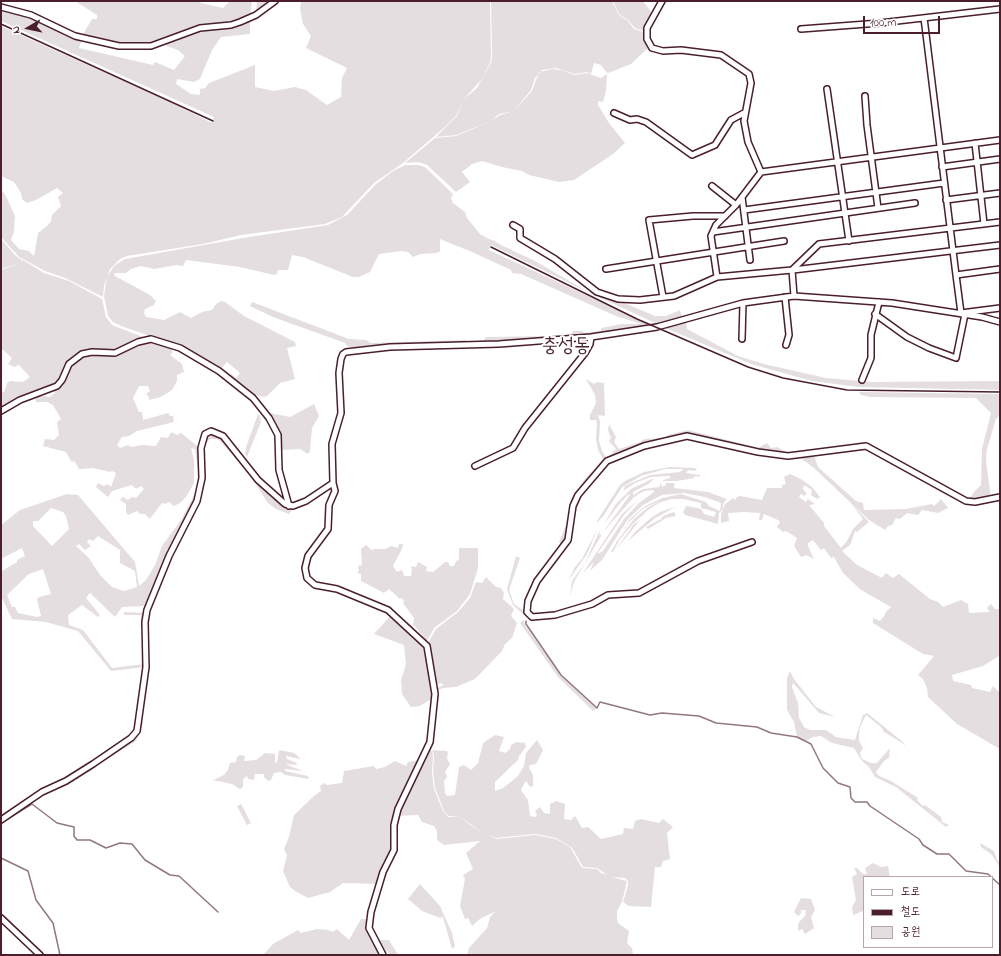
<!DOCTYPE html>
<html>
<head>
<meta charset="utf-8">
<style>
  body { margin:0 }
  #map { position:relative; width:1001px; height:956px; overflow:hidden; background:#fff; font-family:"Indie Flower","Poor Story",sans-serif }
  canvas { display:block }
  .frame { position:absolute; inset:0; border:2px solid #4a1f2b; pointer-events:none }
  .legend { position:absolute; left:863px; top:876px; width:130px; height:72px; box-sizing:border-box; background:#fff; border:1px solid #b7a5aa; margin:0; padding:5px 7px; list-style:none; font-size:12px; color:#4a1f2b }
  .legend li { display:flex; align-items:center; gap:8px; height:20px }
  .legend b { width:20px; border:1px solid #b7a5aa }
  .north { position:absolute; left:8px; top:8px; width:40px; height:40px; -webkit-text-stroke:3px #fff; paint-order:stroke; rotate:261deg; font-size:11px; font-weight:700; line-height:16px; text-align:center; color:#4a1f2b }
  .north::after { content:''; display:block; margin:auto; width:14px; height:18px; background:#4a1f2b; clip-path:polygon(50% 0,100% 100%,50% 72%,0 100%) }
  .scale { position:absolute; left:863px; top:16px; width:77px; height:18px; box-sizing:border-box; border:2px solid #4a1f2b; border-top:0; padding-left:5px; font-size:12px; line-height:14px; white-space:nowrap; color:#4a1f2b; -webkit-text-stroke:3px #fff; paint-order:stroke }
</style>
</head>
<body>
<div id="map">
<canvas width="1001" height="956"></canvas>
<div class="frame"></div>
<ul class="legend">
<li><b style="height:5px;background:#fff"></b>도로</li>
<li><b style="height:5px;background:#4a1f2b"></b>철도</li>
<li><b style="height:11px;background:#e5dee0"></b>공원</li>
</ul>
<div class="north">N</div>
<div class="scale">100 m</div>
</div>
<script>
const ctx = document.querySelector('canvas').getContext('2d');
ctx.lineJoin = 'round';
function fill(path, color) {
  ctx.fillStyle = color;
  ctx.fill(path, 'evenodd');
}
function poly(rows) {
  const path = new Path2D();
  for (const r of rows) {
    path.moveTo(r[0], r[1]);
    for (let i = 2; i < r.length; i += 2) path.lineTo(r[i], r[i + 1]);
  }
  return path;
}
function stroke(path, color, width, dash) {
  ctx.strokeStyle = color;
  ctx.lineWidth = width;
  ctx.lineCap = dash ? 'butt' : 'round';
  ctx.setLineDash(dash || []);
  ctx.stroke(path);
}
function drawText(font, color, halo, rows, align = 'center') {
  ctx.font = font + ' "Indie Flower","Poor Story",sans-serif';
  ctx.lineWidth = 4;
  ctx.setLineDash([]);
  ctx.textBaseline = 'middle';
  ctx.strokeStyle = halo;
  ctx.fillStyle = color;
  for (const [text, x, y, turn = 0] of rows) {
    ctx.save();
    ctx.translate(x, y);
    ctx.rotate((+turn || 0) * Math.PI / 180);
    ctx.textAlign = isNaN(turn) ? turn : align;
    if (halo) ctx.strokeText(text, 0, 0);
    ctx.fillText(text, 0, 0);
    ctx.restore();
  }
}
const green = poly([
  [75,1,199,1,201,3,223,8,230,1,252,1,250,17,240,22,207,25,158,44,119,45,82,36,92,19,97,19,97,15],
  [257,1,273,1,256,14],
  [301,1,490,1,491,55,490,63,482,79,464,99,456,116,445,127,403,163,374,183,342,217,325,224,241,235,203,244,127,256,120,259,110,269,104,286,103,297,65,278,45,271,19,257,1,237,1,190,5,194,15,216,14,232,11,240,19,249,29,251,34,256,38,233,47,226,51,221,52,215,61,206,58,197,63,193,57,188,36,200,27,203,22,199,21,193,14,182,1,176,1,26,168,101,212,123,214,117,1,21,1,8,30,17,82,39,79,48,153,65,155,62,174,70,185,56,178,50,164,45,196,31,250,20,250,34,221,37,212,50,200,79,194,82,177,79,176,84,191,94,200,95,200,89,205,88,209,83,255,65,255,87,274,91,295,87,306,90,327,105,341,97,342,78,347,68,306,48,311,36,303,24,300,8],
  [491,1,612,1,619,15,628,21,634,29,646,33,649,47,631,64,611,72,607,73,601,65,594,63,591,74,587,72,575,74,556,68,542,70,535,78,531,90,514,111,499,114,491,121,456,135,436,137,457,116,464,99,477,88,491,63,492,55],
  [613,1,643,1,652,13,643,31,635,28,629,21,619,14],
  [552,69,561,70,575,75,587,73,601,78,607,74,606,91,603,102,598,101,598,105,609,123,625,143,613,154,574,180,559,182,529,175,522,171,502,167,482,161,472,164,462,172,470,182,456,192,427,165,418,162,405,163,435,138,456,136,491,121,500,115,514,111,532,91,539,72],
  [405,165,419,165,425,167,453,194,451,198,453,203,465,212,467,218,480,234,491,240,493,240,503,246,535,261,590,293,594,290,655,316,666,316,680,310,682,317,657,324,590,293,491,245,489,250,652,326,570,338,573,331,583,331,584,333,601,331,601,328,621,324,641,324,616,316,521,274,512,273,511,270,472,252,440,239,440,251,437,253,420,254,413,257,408,252,401,251,379,254,370,272,359,277,353,277,303,257,292,255,288,270,278,270,277,274,274,275,240,267,186,260,183,266,177,265,154,269,141,266,131,269,126,273,114,273,115,276,150,295,156,301,154,305,145,309,144,313,146,317,164,320,180,312,191,318,202,312,212,310,216,304,221,301,225,302,244,316,295,342,296,346,287,348,295,379,280,383,267,396,264,397,251,394,229,377,231,374,236,378,240,373,227,362,220,370,187,349,121,326,113,322,108,316,104,296,107,277,114,266,125,259,243,238,328,225,347,215,376,184,393,171],
  [1,239,16,256,22,260,20,263,1,269],
  [23,260,44,273,69,281,102,299,106,317,112,325,148,339,119,350,76,356,59,383,1,409,1,392,4,392,7,383,10,381,23,382,30,377,19,365,14,367,8,364,12,358,1,348,1,270,20,263],
  [252,302,349,339,366,340,371,343,466,340,466,342,360,349,347,346,345,343,273,317,250,306],
  [686,321,687,329,738,356,764,364,826,378,871,382,1000,381,1000,390,859,387,812,381,751,364,663,327],
  [548,336,549,337,482,342,486,337],
  [151,340,169,346,173,352,170,355,182,364,184,372,177,375,177,381,172,390,161,397,149,400,149,397,146,394,150,391,148,386,139,386,133,398,139,412,142,412,143,420,168,413,170,416,173,416,174,422,137,431,129,436,122,437,117,445,120,448,128,445,131,447,142,445,156,446,161,437,168,438,171,432,177,435,181,433,200,448,199,490,147,606,122,607,115,617,90,593,86,598,100,615,98,617,82,605,68,615,69,625,83,630,112,668,144,664,141,615,124,615,124,612,145,613,145,667,111,671,78,631,46,622,12,619,1,596,1,559,2,571,17,562,17,560,25,556,22,548,1,559,1,525,20,510,67,494,78,495,135,562,139,586,146,580,155,565,162,546,181,520,198,488,199,477,195,449,191,448,194,460,194,483,186,497,180,503,174,506,169,502,165,504,162,503,150,519,145,514,140,514,137,511,128,515,126,512,126,504,120,500,123,497,128,500,132,497,136,498,144,489,141,486,136,489,132,485,112,491,108,497,96,487,98,483,104,486,108,484,111,487,116,473,112,471,110,472,93,468,79,469,75,462,71,461,66,452,43,446,45,439,54,440,59,435,57,422,61,419,53,405,47,402,36,402,36,398,42,396,50,397,55,393,53,389,77,358,92,353,124,349],
  [51,508,63,512,66,516,69,529,52,546,33,526,33,521,38,521],
  [98,536,120,550,120,563,135,571,137,587,124,591,112,587,100,575,89,558,76,546,79,544,85,550,91,546,87,542,89,539,93,541],
  [43,569,51,594,39,597,37,599,41,616,37,617,18,613,15,607,12,607,7,595,29,574],
  [586,379,594,384,597,382,604,383,605,416,598,415,600,422,599,441,602,451,606,457,610,455,616,449,609,441,611,438,608,430,609,424,616,437,614,442,619,449,640,442,644,439,664,438,668,435,688,430,758,448,767,443,771,448,777,447,792,455,759,450,694,436,617,454,575,496,566,539,539,578,525,616,513,605,507,589,516,556,520,558,509,590,514,604,523,610,532,585,561,544,559,542,566,525,571,499,584,480,603,459,598,450,596,439,597,422,596,420,590,420,590,415,596,403,595,395],
  [859,392,1000,394,1000,415,996,419,987,449,986,461,991,498,969,501,973,493,981,485,982,449,991,413,976,398,970,398,871,397,861,395],
  [314,404,319,416,312,428,310,451,308,454,300,449,281,450,279,434,265,412,290,417],
  [258,414,260,416,261,422,247,457,245,454,246,447],
  [211,434,222,437,260,484,278,502,283,506,294,508,289,514,276,509,268,503,249,474,221,442,217,439,210,439,203,447,206,436],
  [814,455,818,467,856,501,863,503,864,510,906,509,932,504,934,506,941,499,948,508,938,513,922,510,918,515,907,513,900,519,896,518,892,525,888,526,885,530,869,520,814,468,799,457],
  [670,467,695,468,697,469,695,471,688,470,686,473,700,475,700,477,695,476,694,478,677,481,663,481,663,480,670,478,670,476,651,477,635,483,623,491,625,486,631,483,650,475,680,472,684,469,665,469,641,476,622,487,604,515,598,522,597,521,620,485,625,481,644,472],
  [790,474,801,479,812,487,820,497,817,499,811,495,812,490,804,485,803,489,807,494,804,496,801,494,799,497,806,502,808,499,815,504,809,505,824,523,824,526,841,548,847,541,853,529,863,519,851,503,869,522,857,532,855,531,850,545,842,551,857,565,882,578,886,573,893,578,899,574,930,599,938,602,943,607,961,600,968,604,969,613,990,612,987,608,991,604,995,609,1000,609,999,656,983,666,952,675,953,681,971,685,972,688,990,692,993,686,1000,693,1000,749,957,724,928,697,927,688,923,679,918,675,934,656,923,654,873,623,873,618,880,621,885,615,885,613,891,607,861,590,843,573,834,557,831,558,824,548,821,550,813,540,808,543,808,546,814,559,806,555,801,557,794,546,797,538,786,531,783,532,777,527,780,522,778,520,764,514,762,520,759,520,760,513,744,512,728,513,729,521,721,523,721,514,725,504,733,498,735,500,737,497,740,496,762,500,767,488,782,488,782,485,786,484,784,477],
  [654,478,650,483,633,492,633,495,643,489,659,487,661,483,662,487,666,485,666,483,672,483,675,484,674,488,708,492,727,499,723,504,723,509,719,513,718,524,685,515,683,512,686,506,692,507,701,509,704,514,714,517,716,512,701,508,701,503,683,499,671,499,659,503,648,510,632,525,620,539,613,552,611,552,617,541,634,519,647,508,661,500,644,508,630,521,620,535,630,519,645,506,662,498,681,494,706,502,709,506,720,511,721,503,705,497,684,493,662,495,643,505,628,519,602,560,590,571,594,562,583,573,622,514,638,500,624,515,597,554,603,551,624,519,639,503,654,492,653,490,644,491,634,497,603,532,630,495,629,494,621,502,604,524,615,505,631,489],
  [659,506,640,520,615,551,633,525],
  [675,507,654,519,628,541,635,532,652,517,660,512],
  [674,512,676,516,666,518,648,529,646,527,661,519,663,516],
  [598,528,587,554,568,581,575,567,582,559],
  [571,530,573,538,541,581,533,597,530,611,535,616,529,612,530,602,539,582],
  [599,532,600,532,599,536,601,534,601,536,574,582,570,596,572,581,585,563],
  [399,544,403,544,402,549,393,566,397,572,402,570,404,576,411,576,412,570,411,566,416,567,418,562,427,567,426,571,433,572,445,562,448,562,450,566,454,566,456,561,459,560,459,548,478,548,478,568,470,594,457,611,434,628,427,641,413,624,414,618,403,603,404,601,402,598,400,599,389,589,384,593,365,583,361,581,361,574,357,573,359,571,358,566,362,565,361,549,366,545,373,551,373,549,386,549,391,546,398,548],
  [486,577,496,587,501,588,504,593,503,599,514,609,511,616,517,623,512,638,505,644,502,651,475,679,456,687,443,688,437,691,437,688,444,685,441,683,434,685,429,641,436,629,458,612,470,598,476,582,482,583],
  [391,615,425,647,433,698,420,706,411,707,402,694,401,680,406,664,404,645,374,634],
  [524,620,525,625,561,675,597,708,593,711,558,677,520,623],
  [790,671,794,679,816,707,835,717,819,713,793,683,792,687,798,703,799,718,804,727,810,730,826,730,836,737,855,740,863,715,867,713,903,742,913,757,904,744,884,732,881,727,866,715,860,727,859,734,859,741,863,748,860,753,862,759,871,763,877,763,890,748,889,758,884,761,876,772,879,776,891,781,918,798,917,800,923,806,925,805,941,817,942,822,949,825,946,827,896,787,875,777,869,767,862,761,854,748,832,743,821,736,813,737,806,741,797,737,794,722,787,710,787,678],
  [144,721,136,741,66,785,42,796,1,822,37,797,123,745],
  [495,735,504,737,499,751,505,753,510,749,511,745,516,742,525,743,526,747,519,756,518,760,495,782,495,791,503,788,518,776,524,766,526,753,537,740,543,750,536,764,530,765,529,768,533,775,533,787,529,786,527,782,525,782,521,790,528,800,530,816,535,817,537,815,535,811,540,807,544,813,550,814,550,804,556,801,565,804,564,819,571,820,575,816,582,828,588,827,601,839,623,834,624,828,633,829,635,821,641,819,659,823,663,819,673,827,667,833,670,859,663,861,661,867,655,867,651,907,629,906,623,902,628,885,628,881,625,878,612,877,627,881,622,902,617,911,617,919,618,923,629,931,627,943,632,948,633,955,467,955,469,948,487,928,490,917,495,912,481,918,472,926,468,918,465,919,460,906,465,879,463,875,473,869,466,853,480,841,444,845,437,840,437,831,434,826,422,822,418,815,397,816,430,746,433,756,432,772,434,789,443,811,448,817,461,817,469,824,484,834,461,817,448,816,444,811,435,788,433,771,434,756,432,750,447,751,448,753,447,758,450,764,445,772,447,777,444,781,445,793,447,796,455,795,459,767,464,765,471,770,478,763,483,743],
  [535,834,556,838,571,847,574,851,583,867,597,868,607,875,601,873,597,869,582,868,570,847,556,839,535,835,496,839,489,835,496,838],
  [279,750,294,753,300,758,300,759,286,756,287,759,297,763,296,765,285,764,303,771,285,769,285,771,308,776,309,779,285,775,281,772,274,773,271,780,268,781,264,777,264,774,255,774,254,780,248,779,247,776,243,779,243,787,240,789,232,784,213,780,224,775,228,770,230,763,236,762,237,757,240,755,245,756,244,761,256,760,265,753,275,754,275,762,277,763],
  [420,760,396,808,392,825,393,846,377,884,343,883,330,892,308,898,295,891,290,887,283,871,287,855,284,849,289,837,294,815,314,796,321,791,320,786,324,783,327,785,342,783,344,771,374,766,376,769,385,767,395,761,406,766,408,762],
  [241,804,251,823,247,825,237,806],
  [980,843,994,851,997,860,1000,863,1000,867,991,854,981,847],
  [873,863,881,867,888,866,890,877,864,877,863,911,853,915,852,907,856,900,852,877,857,874,854,868,857,868,863,874,867,874,865,868],
  [420,884,440,906,452,933,455,946,452,949,443,917,440,918,422,911,408,899],
  [801,898,811,899,815,910,811,917,814,928,805,934,802,929,798,931,798,926,799,922,805,916,806,910,801,910,801,914,798,916,794,912],
  [361,919,368,919,381,955,263,955,273,944,298,930,301,933,317,929,328,930,333,932,337,929,349,940],
  [370,928,380,940,389,940,398,955,390,955,387,950,385,955]
]);
const stream = poly([
  [526,621,526,624,561,675,597,708,600,702,650,715,662,713,699,716,716,723,757,727,771,733,797,737,811,744,823,768,838,783,850,787,851,798,855,802,867,802,870,806,919,839,923,845,937,854,949,854,966,871,988,874,1000,885],
  [1,823,32,804,57,823,74,827,74,836,77,840,90,840,106,848,120,843,132,844,145,860,170,875,179,876,218,912],
  [1,858,28,871,36,900,53,923,60,955]
]);
const minor = poly([
  [662,1,647,28,647,39,652,48,663,51,681,50,721,55,749,74,751,83,744,121,748,142,761,172],
  [1,7,31,15,75,36,119,46,151,46,200,28,231,25,240,22,256,15,275,1],
  [924,18,956,275,1000,269],
  [801,29,880,23,1000,9],
  [827,89,849,241],
  [865,96,867,125,878,208],
  [614,113,630,120,637,119,646,122,692,155,715,145,731,120,744,113],
  [975,143,984,224],
  [942,167,1000,159],
  [712,186,736,205],
  [742,197,750,260],
  [946,200,1000,193],
  [744,210,944,183],
  [513,225,520,229,520,238,555,259,597,292,618,299,640,300,674,296,717,277,792,270,794,296],
  [713,232,915,203],
  [606,269,784,241],
  [792,270,819,244,1000,222],
  [793,270,1000,245],
  [956,275,961,313,1000,308],
  [717,277,711,236,716,225,736,205,761,172,1000,140],
  [663,297,649,220,693,216,725,216],
  [785,297,789,335,786,345],
  [875,314,907,337,929,348,956,358,965,314],
  [742,339,743,303],
  [862,380,871,358,871,335,879,302],
  [1,411,20,400,57,386,62,380,69,364,82,354,92,352,115,353,138,342,151,339,180,348,219,371,253,398,269,418,278,435,279,470,289,506],
  [475,466,513,448,525,428,585,353,590,344,591,337],
  [333,483,335,491,329,505,328,529,308,556,305,568,307,578,315,585,337,589,388,610,427,646,435,694,430,742,398,809,394,825,394,850,383,872,371,912,369,928,383,955],
  [752,542,698,561,639,593,608,595,592,604,555,615,532,617,527,612,528,601,537,581,568,540,573,506,578,495,607,461,644,446,687,436,758,452,788,456,866,446,966,501,975,502,1000,497],
  [1,820,42,792,66,781,93,764,131,738,137,731,146,667,145,622,147,610,169,556,197,501,202,478,201,448,205,434,211,431,223,436,258,480,285,504,293,506,306,501,333,483,332,444,341,413,339,373,341,359,343,354,346,352,390,347,499,344,591,337,657,327,743,303,794,296,892,303,982,317,1000,322],
  [1,918,40,955]
]);
const rail = poly([
  [1,24,213,121],
  [491,247,637,319,748,367,783,378,847,390,1000,392]
]);
const quarterNames = [
  ["충성동",566,348]
];
fill(green, '#e5dee0');
stroke(stream, '#91787e', 1.5);
stroke(minor, '#4a1f2b', 8);
stroke(minor, '#fff', 5);
stroke(rail, '#4a1f2b', 1.5);
drawText('20px', '#4a1f2b', '#fff', quarterNames);
</script>
</body>
</html>
